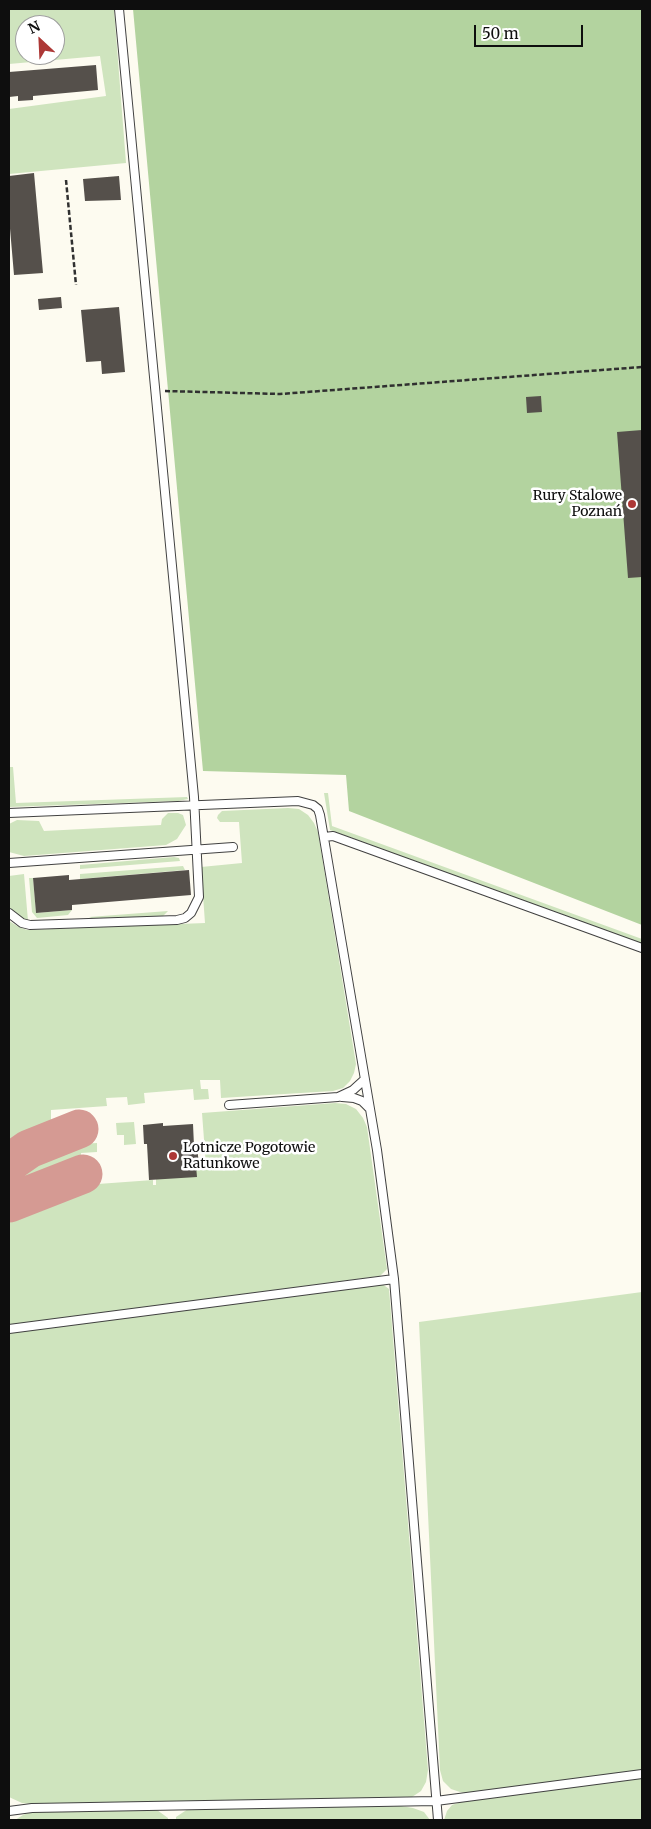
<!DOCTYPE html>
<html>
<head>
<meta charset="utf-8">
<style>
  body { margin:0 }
  #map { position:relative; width:651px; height:1829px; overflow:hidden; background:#fdfbf0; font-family:Merriweather,serif }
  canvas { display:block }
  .frame { position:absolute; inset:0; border:10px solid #0e0e0e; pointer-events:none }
  .north { position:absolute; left:15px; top:15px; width:50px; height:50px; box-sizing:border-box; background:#fff; border:1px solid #9f9f9f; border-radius:50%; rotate:335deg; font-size:14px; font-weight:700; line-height:20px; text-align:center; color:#0e0e0e }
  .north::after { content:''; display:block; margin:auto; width:18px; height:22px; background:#ad3836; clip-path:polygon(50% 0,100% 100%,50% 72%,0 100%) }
  .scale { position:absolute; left:474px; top:25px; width:109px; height:22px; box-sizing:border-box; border:2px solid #0e0e0e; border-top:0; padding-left:6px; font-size:15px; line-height:18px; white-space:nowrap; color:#0e0e0e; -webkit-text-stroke:4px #fff; paint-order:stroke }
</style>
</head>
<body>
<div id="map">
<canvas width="651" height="1829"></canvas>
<div class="frame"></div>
<div class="north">N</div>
<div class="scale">50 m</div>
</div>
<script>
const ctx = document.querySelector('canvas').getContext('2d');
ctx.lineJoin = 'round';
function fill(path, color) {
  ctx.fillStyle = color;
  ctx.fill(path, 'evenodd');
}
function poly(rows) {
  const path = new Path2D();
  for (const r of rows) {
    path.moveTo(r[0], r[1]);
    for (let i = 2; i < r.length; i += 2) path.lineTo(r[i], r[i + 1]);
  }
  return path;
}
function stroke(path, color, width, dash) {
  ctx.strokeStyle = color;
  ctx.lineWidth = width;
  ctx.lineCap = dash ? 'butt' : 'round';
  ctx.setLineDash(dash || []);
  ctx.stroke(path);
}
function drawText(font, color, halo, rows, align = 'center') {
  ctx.font = font + ' Merriweather,serif';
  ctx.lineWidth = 5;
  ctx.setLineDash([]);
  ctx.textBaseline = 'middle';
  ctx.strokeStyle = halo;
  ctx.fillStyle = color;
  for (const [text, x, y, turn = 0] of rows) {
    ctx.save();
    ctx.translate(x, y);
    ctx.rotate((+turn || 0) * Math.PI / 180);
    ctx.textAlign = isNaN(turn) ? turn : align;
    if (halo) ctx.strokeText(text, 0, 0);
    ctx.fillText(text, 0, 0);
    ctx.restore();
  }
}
const green = poly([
  [9,9,114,9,126,163,9,174,9,109,106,96,100,56,9,64],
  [25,25,55,25,55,55,25,55],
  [9,767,13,767,16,803,187,797,188,799,178,801,9,807],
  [324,793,328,793,332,826,642,939,642,944,330,830],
  [288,808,299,809,308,815,314,823,318,832,356,1064,354,1073,350,1081,343,1088,333,1091,221,1098,220,1080,200,1080,201,1089,208,1089,209,1099,194,1100,193,1089,144,1093,145,1103,128,1105,127,1097,106,1098,107,1106,51,1110,51,1123,79,1122,80,1144,97,1143,97,1152,81,1153,84,1185,153,1180,153,1185,156,1185,156,1179,196,1166,206,1166,202,1113,335,1103,346,1104,356,1109,363,1118,367,1127,387,1269,380,1276,9,1325,9,921,19,927,27,930,205,923,201,867,242,863,239,822,220,822,217,818,218,815,222,811],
  [168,813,178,813,183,815,186,825,177,839,166,845,24,856,9,852,9,824,17,820,39,821,44,831,161,825,162,819],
  [174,857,179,858,180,861,80,869,80,865],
  [183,866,185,870,80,879,80,874],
  [24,874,28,921,21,918,9,908,9,876],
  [29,878,33,878,36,913,72,910,68,915,37,918,32,912],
  [168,911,163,916,159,917,97,920,89,917],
  [134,1122,136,1144,124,1145,124,1135,117,1135,116,1123],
  [381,1283,389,1289,428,1770,426,1782,421,1791,412,1797,400,1798,33,1804,22,1803,9,1797,9,1332],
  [642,1292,642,1772,470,1794,460,1792,451,1789,443,1781,440,1770,419,1322],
  [642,1778,642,1820,444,1820,447,1811,452,1805,461,1802],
  [401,1806,413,1808,424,1812,430,1820,176,1820,176,1817,188,1809],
  [157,1810,168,1818,168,1820,15,1820,23,1815,34,1811]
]);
const forest = poly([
  [133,9,642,9,642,925,349,811,346,775,203,771]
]);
const taxiway = poly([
  [9,1163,29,1149,79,1129],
  [9,1203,83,1174]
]);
const building = poly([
  [96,65,98,90,33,96,33,100,18,101,18,96,9,97,9,72],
  [34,173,43,273,14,275,9,217,9,176],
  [119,176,121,200,85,201,83,179],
  [61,297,62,308,39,310,38,299],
  [119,307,125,372,102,374,101,361,86,362,81,310],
  [541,396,542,412,527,413,526,397],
  [642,430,642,577,628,578,617,432],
  [189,870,191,895,72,905,72,910,36,913,33,878,69,875,69,880],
  [163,1123,163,1126,193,1124,194,1146,197,1145,199,1166,196,1166,197,1177,149,1180,147,1144,144,1144,143,1125]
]);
const path = poly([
  [66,180,76,285],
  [165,391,280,394,642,367]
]);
const lane = poly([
  [9,813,298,801,313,805,318,809,320,815,377,1150,394,1279,438,1820],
  [324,837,333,836,642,948],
  [9,863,233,847],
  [9,913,22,923,30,925,177,920,185,918,191,913,199,897,194,797,119,9],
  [342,1097,354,1098,362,1101,369,1108],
  [229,1105,338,1097,353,1090,364,1080],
  [9,1329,394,1279],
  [9,1811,32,1808,436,1801,642,1774]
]);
const markers = [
  [632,504,5,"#ad3836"],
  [173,1156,5,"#ad3836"]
];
const poiNames = [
  ["Rury Stalowe",622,496],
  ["Poznań",622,512],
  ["Lotnicze Pogotowie",183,1148,"left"],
  ["Ratunkowe",183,1164,"left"]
];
fill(green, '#cfe4be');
fill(forest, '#b3d39f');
stroke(taxiway, '#d59a93', 39);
fill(building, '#55504b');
stroke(lane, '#414141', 10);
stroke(path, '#303030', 2.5, [5, 2.5]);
stroke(lane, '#fff', 8);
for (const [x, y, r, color] of markers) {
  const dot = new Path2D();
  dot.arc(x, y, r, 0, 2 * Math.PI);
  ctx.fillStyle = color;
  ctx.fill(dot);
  stroke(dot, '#fff', 2);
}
drawText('14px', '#0e0e0e', '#fff', poiNames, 'right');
</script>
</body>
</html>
